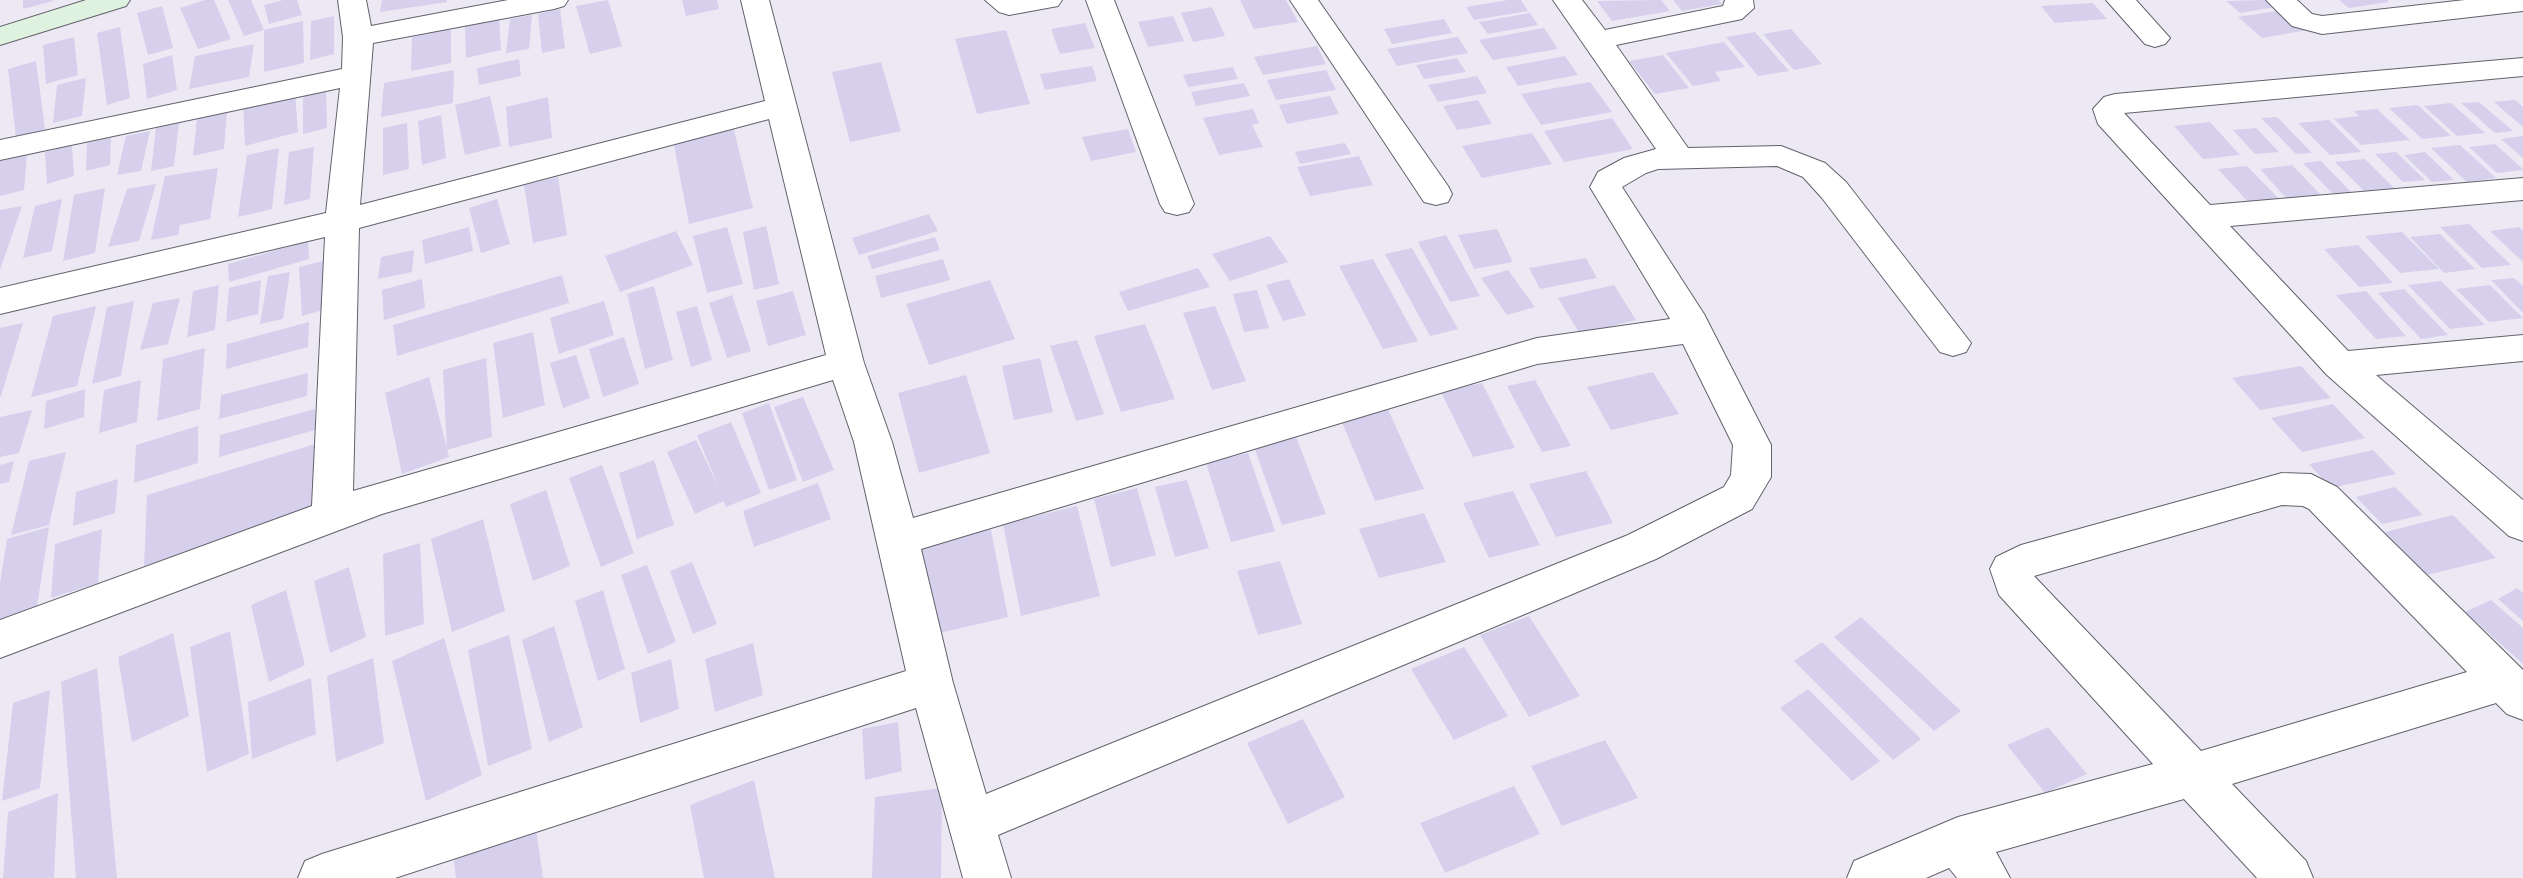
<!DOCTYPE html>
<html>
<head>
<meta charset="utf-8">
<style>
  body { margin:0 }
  canvas { display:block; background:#ece9f4 }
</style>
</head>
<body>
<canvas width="2523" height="878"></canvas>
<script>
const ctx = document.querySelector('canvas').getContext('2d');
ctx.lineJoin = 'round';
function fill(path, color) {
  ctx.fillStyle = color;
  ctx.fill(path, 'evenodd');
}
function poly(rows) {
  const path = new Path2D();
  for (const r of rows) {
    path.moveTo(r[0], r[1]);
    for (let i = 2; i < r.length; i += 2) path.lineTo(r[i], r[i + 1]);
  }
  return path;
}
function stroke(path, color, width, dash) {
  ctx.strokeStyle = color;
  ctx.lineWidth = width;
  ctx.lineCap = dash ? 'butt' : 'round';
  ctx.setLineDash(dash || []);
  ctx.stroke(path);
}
const building = poly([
  [23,0,53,0,53,1,23,9],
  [205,0,214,0,231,39,198,49,180,8],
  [228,0,251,0,264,30,244,36],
  [283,0,297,0,302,15,269,24,264,5],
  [382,0,447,0,447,2,380,12],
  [608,0,622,46,590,54,576,6],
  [682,0,717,0,719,9,686,16],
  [1240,0,1286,0,1298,22,1254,29],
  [1508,0,1521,0,1528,11,1474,20,1466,7],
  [1661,0,1670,11,1612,21,1597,1],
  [1673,0,1719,0,1722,4,1682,11],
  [2267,0,2275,7,2240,13,2226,1],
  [2339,0,2388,0,2388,2,2349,8],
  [2093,3,2107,19,2055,23,2041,6],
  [162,6,173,48,148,55,137,13],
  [1212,7,1225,36,1193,42,1181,13],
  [560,9,565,48,542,53,538,14],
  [2283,10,2308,30,2262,38,2238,17],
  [1530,13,1538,25,1488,34,1479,22],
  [532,15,529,49,506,53,510,19],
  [334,16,334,54,310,60,311,21],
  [1173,16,1184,41,1148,47,1138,22],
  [499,18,501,50,466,58,465,25],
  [1444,19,1452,33,1392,44,1384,29],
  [303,21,304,63,264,72,264,30],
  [1085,23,1095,48,1060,54,1051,29],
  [120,27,130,98,107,105,97,33],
  [1544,28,1558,49,1493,60,1479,40],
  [451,29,451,63,411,71,412,37],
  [1791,29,1822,64,1794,70,1763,34],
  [1006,30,1030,104,977,114,955,39],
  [1755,32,1789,71,1758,76,1726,37],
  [74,37,78,75,46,84,43,45],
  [1458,37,1468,53,1397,66,1387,49],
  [1724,42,1745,67,1715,72,1721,81,1693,86,1666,53],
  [254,44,249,77,189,89,195,56],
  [1317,46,1326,64,1263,75,1254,57],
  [172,55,177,90,147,99,143,64],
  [1663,55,1689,88,1655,94,1629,61],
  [1565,56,1578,75,1518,86,1506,67],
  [1457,58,1466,72,1424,79,1416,65],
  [519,59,521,76,479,85,477,68],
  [36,61,45,129,16,137,8,69],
  [881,62,901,131,850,142,832,72],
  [1092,66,1097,81,1045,90,1040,74],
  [1233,67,1238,79,1188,87,1183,75],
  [454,70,453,103,381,117,384,83],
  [1326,70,1336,90,1276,100,1267,80],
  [1477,76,1487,93,1438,102,1428,85],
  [86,78,82,116,53,123,57,85],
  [1590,82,1612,112,1541,125,1521,94],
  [1244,83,1250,96,1196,106,1191,92],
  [326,86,327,128,303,134,303,92],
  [295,91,298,132,245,146,243,104],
  [490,96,501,146,465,155,455,105],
  [1330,96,1339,114,1287,124,1279,105],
  [548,97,552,138,509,147,506,107],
  [1478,100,1492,124,1457,130,1443,106],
  [2515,100,2523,107,2523,127,2494,102],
  [2479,102,2513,131,2495,133,2461,103],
  [2451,103,2485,133,2457,136,2424,106],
  [2418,105,2451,136,2422,139,2389,108],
  [1253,109,1259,123,1252,125,1263,147,1219,155,1203,118],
  [2377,109,2410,140,2361,145,2334,119,2359,116,2354,111],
  [227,112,224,149,193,156,197,119],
  [441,115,446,158,422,165,418,121],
  [2277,117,2312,153,2296,154,2261,118],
  [1612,118,1633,149,1564,162,1544,131],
  [2329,120,2361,152,2330,155,2298,123],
  [2210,122,2240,155,2203,159,2174,126],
  [179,123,174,166,151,171,156,128],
  [407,123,409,169,383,175,383,128],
  [733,126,753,208,689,224,673,140],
  [2256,128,2279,152,2255,154,2233,130],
  [1128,129,1136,152,1091,161,1082,137],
  [150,131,141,171,117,175,126,136],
  [1532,133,1552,164,1482,178,1462,146],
  [2523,136,2523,158,2501,139],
  [111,137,110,165,86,171,87,143],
  [1345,143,1351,154,1300,164,1295,152],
  [2495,144,2523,169,2523,170,2497,173,2469,147],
  [72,145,74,176,47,184,45,152],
  [2460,145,2496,178,2467,182,2431,148],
  [314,147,310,199,284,205,289,152],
  [279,148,272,209,238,217,247,155],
  [2396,152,2425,180,2403,182,2375,154],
  [2425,152,2454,180,2432,182,2404,155],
  [27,154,24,190,0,196,0,161],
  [1359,156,1373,185,1310,196,1297,167],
  [2365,159,2396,190,2366,193,2335,162],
  [2321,161,2353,194,2335,196,2303,163],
  [2292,165,2322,196,2287,199,2260,169],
  [2247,166,2280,200,2250,204,2218,169],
  [218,168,210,219,180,225,178,235,151,240,165,176],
  [558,177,567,235,533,243,524,185],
  [156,184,139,241,108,247,127,189],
  [105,188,95,253,63,261,74,195],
  [62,199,52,251,23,258,35,206],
  [497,199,510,244,481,253,469,208],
  [22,206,0,270,0,210],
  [929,214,938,231,859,255,852,238],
  [2469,224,2511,265,2482,268,2440,227],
  [766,226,779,284,754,290,743,232],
  [469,227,473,251,425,264,422,240],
  [727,227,743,284,707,293,693,236],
  [2519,227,2523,231,2523,262,2490,231],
  [1497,229,1513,262,1474,269,1458,235],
  [676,231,693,265,620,292,605,256],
  [2402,232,2439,269,2400,273,2365,236],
  [2440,234,2475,269,2444,273,2410,237],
  [1446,235,1480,296,1450,302,1418,242],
  [1270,236,1288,262,1230,281,1212,254],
  [935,237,940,250,872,269,867,256],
  [308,241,309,259,229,282,228,264],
  [2358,245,2393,283,2359,287,2324,249],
  [1412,248,1458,329,1430,336,1385,254],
  [414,250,412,272,378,279,381,257],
  [1586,258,1597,278,1540,289,1529,268],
  [943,259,950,280,881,298,875,276],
  [1373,259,1418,341,1383,349,1339,266],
  [323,261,327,309,302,316,299,267],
  [1198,268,1210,287,1128,311,1119,292],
  [1508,270,1535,307,1507,315,1481,278],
  [290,272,283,319,260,324,268,276],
  [562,275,569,303,397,356,393,325],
  [2514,278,2523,286,2523,313,2491,280],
  [422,279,425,308,384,320,382,290],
  [1289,279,1306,315,1283,321,1266,285],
  [261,280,258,314,226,322,229,288],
  [990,280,1015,339,929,365,906,304],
  [2441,281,2485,325,2450,329,2408,285],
  [219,285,215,330,187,337,193,291],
  [1614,285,1636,320,1580,334,1558,298],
  [2490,285,2523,318,2489,322,2456,289],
  [654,286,673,360,645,369,627,294],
  [2404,289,2448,335,2421,339,2378,293],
  [1257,290,1269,328,1244,332,1233,294],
  [793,291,806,335,768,346,756,301],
  [2366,291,2406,336,2376,339,2336,295],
  [732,295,751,351,727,358,709,303],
  [180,298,168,344,140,350,153,303],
  [134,301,121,376,92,384,107,307],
  [604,301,614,335,559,354,550,318],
  [96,306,77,386,31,397,53,316],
  [697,306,712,360,691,367,676,312],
  [1215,306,1246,381,1212,390,1183,313],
  [309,322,308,347,226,369,227,344],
  [23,323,1,396,0,396,0,328],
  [1145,324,1175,399,1121,412,1094,336],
  [533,332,545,405,503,418,493,343],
  [624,337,639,384,603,397,589,349],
  [1077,340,1104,414,1076,421,1050,346],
  [205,348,200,409,157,421,163,359],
  [576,355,590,398,563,408,550,363],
  [486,358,492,437,447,450,443,370],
  [1040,358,1053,412,1014,420,1002,366],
  [2301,366,2331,398,2260,410,2232,378],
  [1653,372,1679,414,1611,430,1587,387],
  [308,373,307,396,219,419,221,395],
  [966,375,990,453,919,473,898,393],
  [429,377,449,457,402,474,385,393],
  [141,380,137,422,99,433,104,390],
  [1535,380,1571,446,1542,452,1507,386],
  [1482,383,1515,448,1473,457,1441,392],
  [85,389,84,417,44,429,46,401],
  [803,397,834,470,803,482,774,407],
  [769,403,797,480,769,490,742,413],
  [2333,404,2365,438,2302,452,2271,418],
  [1386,405,1424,489,1375,501,1339,415],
  [315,409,315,430,219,457,220,435],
  [32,410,19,453,0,457,0,417],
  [731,422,761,493,726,507,724,501,695,514,667,452,696,440,719,488,697,435],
  [198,426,198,463,134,483,136,445],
  [1296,437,1326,514,1282,525,1254,447],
  [322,442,325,508,144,566,147,495],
  [2373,450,2396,474,2331,488,2309,464],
  [66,452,49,525,11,535,29,461],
  [1248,453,1275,531,1231,542,1206,463],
  [654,460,674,525,637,539,619,473],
  [14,461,9,482,0,484,0,465],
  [602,465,634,553,601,567,569,478],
  [1586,471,1613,523,1556,537,1529,484],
  [118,479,115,513,73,526,76,492],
  [1187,480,1209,548,1175,557,1155,487],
  [818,483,831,519,754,547,743,511],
  [2395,487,2423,515,2382,524,2356,497],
  [1137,488,1156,555,1111,567,1094,499],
  [546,490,570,566,533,581,510,504],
  [1513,491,1540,545,1489,558,1463,503],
  [1077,506,1100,596,1021,616,1003,524],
  [1424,513,1446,562,1379,578,1359,529],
  [2453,515,2496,558,2427,575,2385,532],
  [483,519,505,611,452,632,431,539],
  [989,520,1008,617,927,636,912,538],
  [49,527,36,614,0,625,0,583,7,539],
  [102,529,98,583,51,598,55,544],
  [420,543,424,624,385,636,383,554],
  [1280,561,1302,624,1258,635,1237,571],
  [692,562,717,624,693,634,670,571],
  [647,565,676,642,648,654,621,575],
  [349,567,366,637,330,653,314,581],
  [2517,588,2523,593,2523,621,2498,599],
  [286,590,305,665,269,682,251,605],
  [603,590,625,669,598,681,575,601],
  [2491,600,2523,628,2523,664,2465,612],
  [1529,616,1580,696,1529,717,1480,635],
  [1861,617,1961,711,1934,731,1834,637],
  [554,626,583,727,549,742,522,640],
  [230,631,249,754,207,772,190,647],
  [173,633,189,716,132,742,118,657],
  [509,635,532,749,488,766,468,650],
  [444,638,482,775,426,801,392,661],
  [1822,642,1921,739,1893,760,1794,661],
  [753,643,763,695,715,712,705,659],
  [1464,647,1508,716,1454,740,1411,669],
  [373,658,384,743,336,762,327,676],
  [671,659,679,709,640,723,631,673],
  [97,668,117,878,76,878,61,682],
  [311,678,316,734,252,759,248,702],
  [1808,689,1880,761,1852,781,1780,708],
  [50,690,40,788,2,801,13,703],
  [1303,719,1345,797,1288,824,1247,743],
  [898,722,902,771,865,780,862,729],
  [2048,727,2087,774,2045,793,2007,745],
  [1605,740,1638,798,1562,826,1531,766],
  [754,780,775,878,704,878,690,805],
  [1514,786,1540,834,1445,873,1420,823],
  [942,788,941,878,872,878,875,797],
  [58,793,54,878,3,878,8,812],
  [536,829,543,878,456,878,454,860]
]);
const street = poly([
  [338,0,366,0,371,26,508,0,568,0,564,6,554,9,373,43,360,205,765,101,741,0,769,0,864,363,892,442,913,518,1537,338,1670,319,1590,187,1598,172,1624,158,1656,149,1553,0,1582,0,1605,30,1723,6,1725,0,1753,0,1754,8,1742,19,1616,45,1688,148,1781,146,1825,163,1846,182,1971,343,1966,352,1953,356,1940,352,1822,198,1803,177,1777,166,1658,169,1646,173,1622,187,1704,314,1771,445,1771,477,1752,509,1656,559,998,835,1011,878,963,878,916,708,395,878,298,878,305,861,322,854,906,671,854,442,833,380,382,514,0,658,0,620,312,506,325,237,0,314,0,288,326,213,340,88,0,160,0,140,342,69,343,37,338,0],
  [769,119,826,355,353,491,359,228,769,119],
  [1683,344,1733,445,1731,475,1724,487,1628,535,986,794,953,683,921,549,1537,364,1683,344],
  [985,0,1062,0,1058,6,1009,15,999,12,985,0],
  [1086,0,1114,0,1194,204,1189,212,1177,215,1165,212,1160,204,1086,0],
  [1290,0,1318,0,1448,186,1452,194,1448,202,1436,205,1424,202,1290,0],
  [2106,0,2136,0,2170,38,2165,44,2155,47,2145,44,2106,0],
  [2266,0,2297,0,2312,14,2322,16,2465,0,2523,0,2523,11,2322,34,2292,26,2266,0],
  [2523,58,2523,76,2124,113,2210,205,2523,178,2523,200,2230,226,2348,351,2523,335,2523,361,2376,375,2523,500,2523,541,2509,536,2327,375,2098,124,2093,109,2104,97,2115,94,2523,58],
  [2282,473,2311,474,2337,487,2523,670,2523,720,2507,714,2496,703,2232,784,2306,861,2313,878,2257,878,2184,799,1996,852,2010,878,1957,878,1949,868,1926,878,1847,878,1854,861,1958,817,2153,764,1999,595,1990,569,1996,557,2021,545,2282,473],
  [2282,505,2303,506,2309,509,2467,672,2201,751,2034,576,2282,505]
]);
const secondary = poly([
  [86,0,130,0,126,6,0,45,0,27,86,0]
]);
fill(building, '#d6d0ed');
stroke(street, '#63616b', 2);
stroke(secondary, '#63616b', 2);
fill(street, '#fff');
fill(secondary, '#dff2df');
</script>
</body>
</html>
